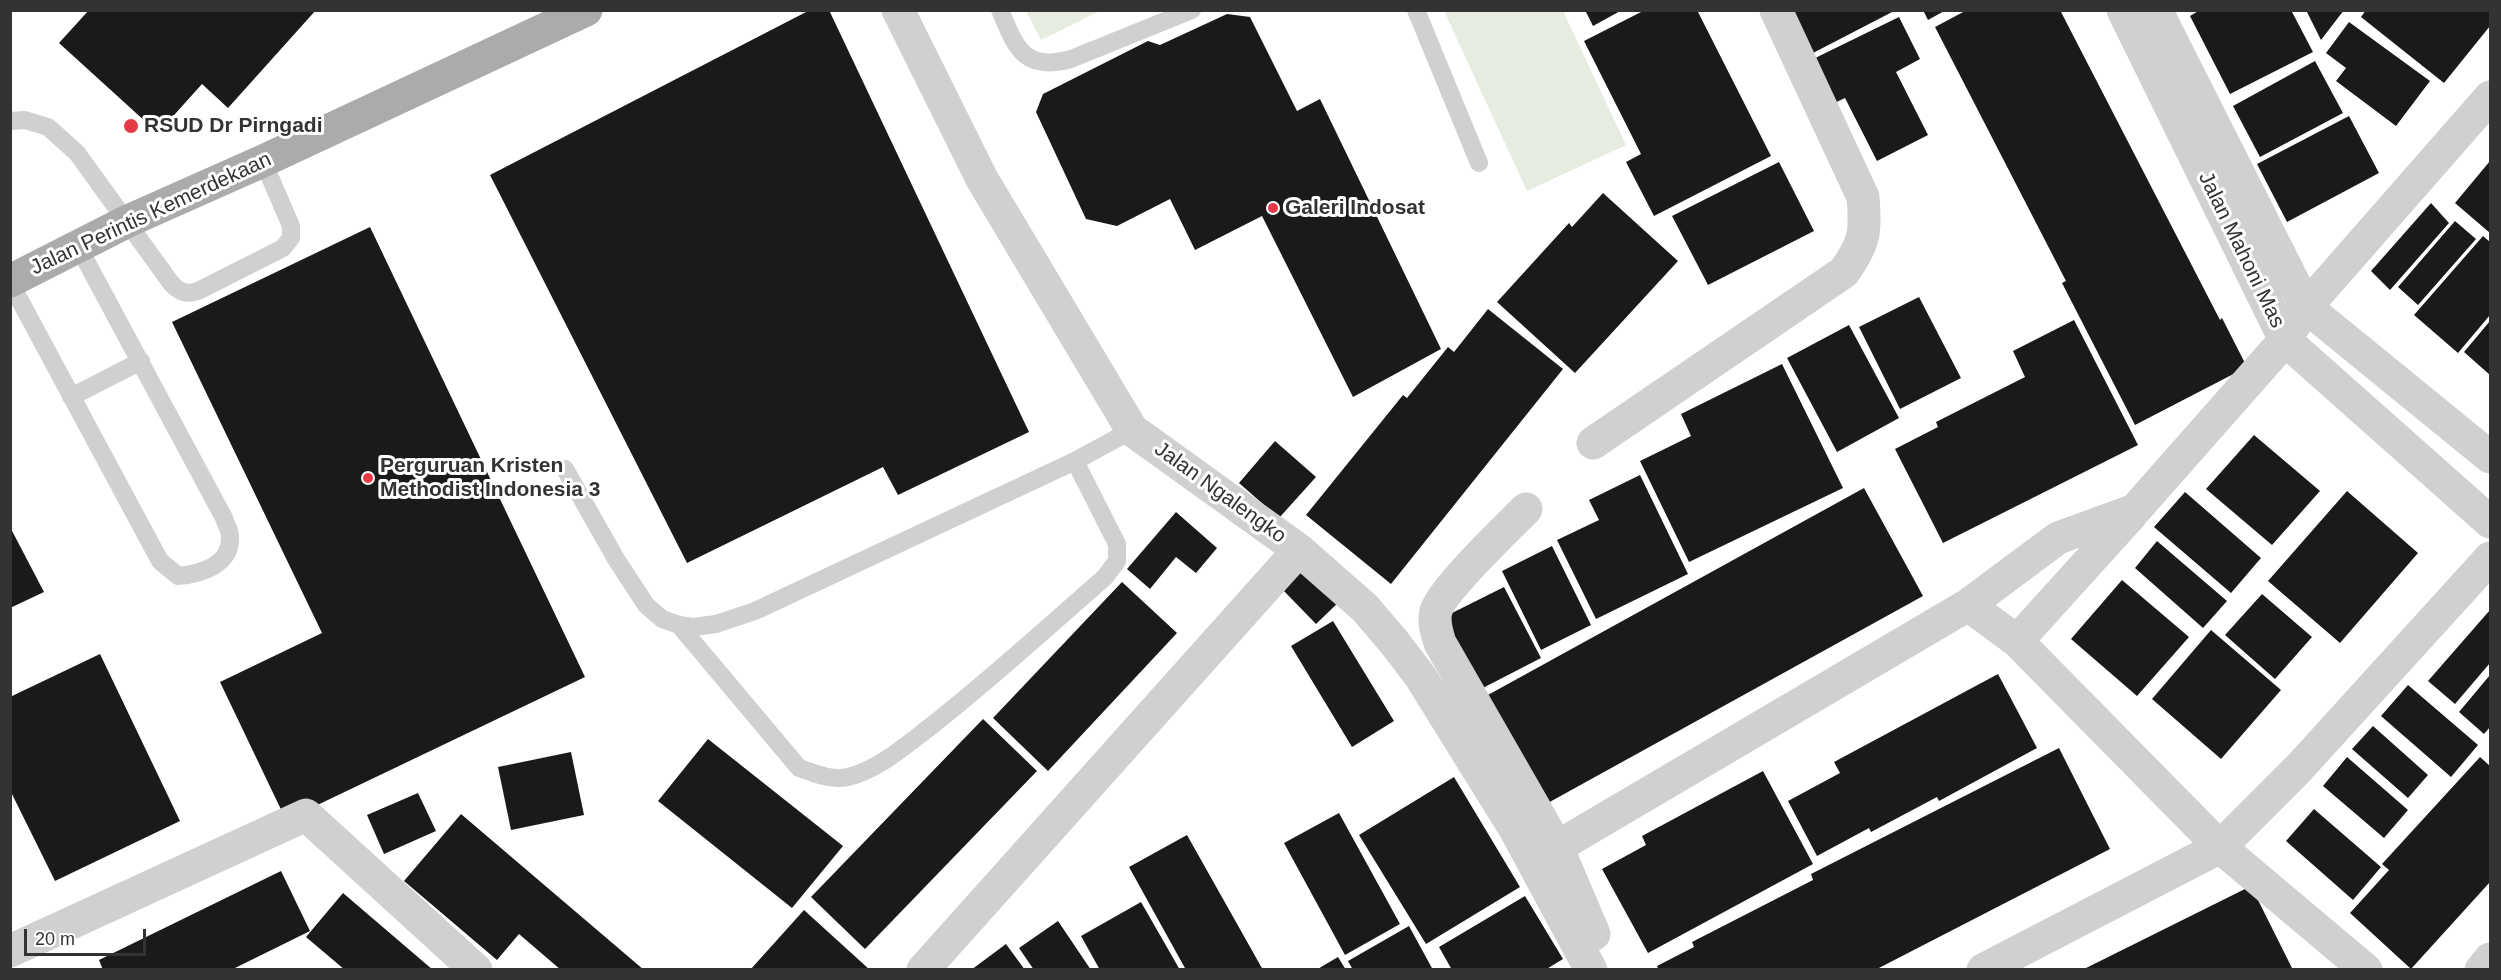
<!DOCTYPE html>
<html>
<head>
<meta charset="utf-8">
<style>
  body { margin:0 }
  #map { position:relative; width:2501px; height:980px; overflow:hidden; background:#fff; font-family:Helvetica,sans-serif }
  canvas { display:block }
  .frame { position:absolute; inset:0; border:12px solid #333; pointer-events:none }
  .scale { position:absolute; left:24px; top:929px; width:122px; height:27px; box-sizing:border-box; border:3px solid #333; border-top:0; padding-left:8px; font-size:18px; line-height:21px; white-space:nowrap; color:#333; -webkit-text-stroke:4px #fff; paint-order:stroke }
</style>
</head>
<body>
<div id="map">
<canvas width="2501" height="980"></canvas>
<div class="frame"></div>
<div class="scale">20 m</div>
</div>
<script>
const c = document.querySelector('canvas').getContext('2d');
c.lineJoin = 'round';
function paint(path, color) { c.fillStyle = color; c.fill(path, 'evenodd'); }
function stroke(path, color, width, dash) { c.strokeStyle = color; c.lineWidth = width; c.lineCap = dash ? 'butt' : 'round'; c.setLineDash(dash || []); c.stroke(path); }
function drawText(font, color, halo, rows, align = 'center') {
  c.font = font + ' Helvetica,sans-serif'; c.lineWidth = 6; c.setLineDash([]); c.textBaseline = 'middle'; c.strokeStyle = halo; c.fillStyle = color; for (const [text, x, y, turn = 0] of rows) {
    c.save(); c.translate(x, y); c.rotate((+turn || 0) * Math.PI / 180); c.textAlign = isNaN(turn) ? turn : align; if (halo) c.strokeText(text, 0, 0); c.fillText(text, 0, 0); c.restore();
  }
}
const green = new Path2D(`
  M1026,11h74l-59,29z
  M1444,11h119l63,134 -99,46z`);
const building = new Path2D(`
  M89,10h227l-88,98 -26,-24 -44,49 -99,-90z
  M810,10h19l200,422 -131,63 -15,-28 -196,96 -197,-388z
  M1585,10h37l-29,16z
  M1645,10h52l74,146 -117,60 -28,-54 15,-8 -57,-113z
  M1791,10h105l-83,43z
  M1923,10h23l-18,10z
  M1967,10h93l160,310 2,-2 25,49 -112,58 -73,-142 4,-2 -131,-254z
  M2200,10h91l22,42 -83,42 -40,-78z
  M2306,10h38l-23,30z
  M2366,10h124v16l-46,57 -83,-66z
  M1227,14l23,3 47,94 23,-12 121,250 -88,48 -91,-181 -67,34 -25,-51 -53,27 -31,-7 -50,-107 7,-18 105,-53 12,4z
  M1899,17l21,42 -24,13 32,63 -51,26 -32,-63 -17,8 -23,-43z
  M2349,22l81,59 -34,45 -60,-45 10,-13 -20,-15z
  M2315,61l28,52 -83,44 -27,-51z
  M2349,116l30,57 -92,49 -30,-58z
  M2490,161v72l-35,-30z
  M1779,162l35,69 -106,54 -36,-69z
  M1603,193l75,68 -103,112 -78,-71 72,-79 3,4z
  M2431,203l18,20 -59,67 -19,-19z
  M2455,221l21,18 -58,66 -20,-18z
  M370,227l215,450 -299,143 -66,-138 102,-49 -150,-311z
  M2483,236l7,6v73l-32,38 -44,-38z
  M1919,297l42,81 -61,31 -41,-82z
  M1488,309l75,60 -172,215 -85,-69 97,-120 4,3 41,-51 6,5z
  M2074,320l64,125 -195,98 -48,-94 43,-22 -2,-5 89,-45 -12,-26z
  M2490,321v54l-26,-23z
  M1849,325l50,93 -62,34 -50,-94z
  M1782,364l61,124 -154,74 -49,-101 51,-25 -10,-22z
  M2254,435l66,56 -48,54 -66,-56z
  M1275,441l41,36 -37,41 -40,-35z
  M1640,475l48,99 -92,45 -39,-79 42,-20 -10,-20z
  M1864,488l59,108 -386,213 -60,-108z
  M2347,491l71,62 -78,90 -72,-62z
  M2185,492l76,66 -30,35 -77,-66z
  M1176,512l41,36 -21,25 -20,-16 -26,32 -23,-20z
  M10,527l34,65 -34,16z
  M2157,541l70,60 -24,27 -68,-60z
  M1552,546l39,79 -50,25 -39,-79z
  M1310,564l33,34 -27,26 -33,-34z
  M2122,580l67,57 -52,59 -66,-57z
  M1122,582l55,51 -129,138 -55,-53z
  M1504,587l37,71 -64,33 -37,-72z
  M2262,594l50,43 -37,42 -50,-44z
  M2490,610v53l-35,41 -27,-23z
  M1333,621l61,100 -42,26 -61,-101z
  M2211,630l70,60 -60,69 -69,-60z
  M100,654l80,167 -125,60 -45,-91v-93z
  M1998,674l39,74 -98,53 -2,-4 -66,35 -2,-4 -52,28 -29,-55 52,-28 -6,-11z
  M2490,675v52l-6,7 -25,-22z
  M2408,685l70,60 -27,32 -70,-61z
  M983,719l54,52 -172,178 -54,-52z
  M2373,726l55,49 -20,23 -56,-49z
  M708,739l135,107 -51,62 -134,-107z
  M2059,748l51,101 -235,121h-216l-2,-4 37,-19 -2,-5 121,-62 -2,-6z
  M571,752l13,63 -73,15 -13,-63z
  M2347,757l61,53 -24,28 -61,-52z
  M2480,757l10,9v116l-79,87 -61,-56 39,-43 -7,-6z
  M1763,771l50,93 -165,89 -46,-84 44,-24 -4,-9z
  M1454,777l66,110 -94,57 -67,-109z
  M418,793l18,38 -52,23 -17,-39z
  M2314,809l67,58 -28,33 -67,-59z
  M1339,813l61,111 -55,31 -61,-112z
  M461,814l183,156h-83l-42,-36 -22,26 -93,-79z
  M1187,835l76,135h-77l-57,-103z
  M281,871l29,60 -79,39h-128l-4,-10z
  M2251,886l42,84h-211z
  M343,893l90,77h-88l-39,-33z
  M1525,896l38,63 -18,11h-93l-13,-23z
  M1141,902l39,68h-80l-19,-34z
  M804,910l66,60h-120z
  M1058,921l33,49h-57l-15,-22z
  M1409,926l24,44h-80l-5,-9z
  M1006,944l19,26h-54z
  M1338,957l8,13h-30z`);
const service = new Path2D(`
  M1000,10c16,38 24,62 71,49l121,-49
  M1416,10l63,153
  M10,121l15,-1 23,7 29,26 94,130c8,9 15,12 27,8l85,-43 8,-10v-12l-28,-65
  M10,282l150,279 18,15c23,-2 54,-11 52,-40 0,-6 -5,-13 -6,-18l-145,-270
  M71,397l70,-36
  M565,469l51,90 30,46 16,14 17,6 14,2 23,-3 39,-13 320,-150 57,-31
  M679,625l120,143c15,5 32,13 49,9 31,-8 57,-31 82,-50 60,-47 117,-99 175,-150l12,-16v-17l-42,-83`);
const minor = new Path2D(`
  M898,10l84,169 150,251 167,120 66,58 29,34 26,34 95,153 76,141
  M2123,10l162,330 205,182
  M2156,10l150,297 184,150
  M1593,443l251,-171c21,-29 22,-41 19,-75l-87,-187
  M1526,509c-19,19 -84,81 -90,102 -3,11 1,22 4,32l117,204 37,87
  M1968,605l49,36 203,206 146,123
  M2017,641l115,-127
  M1557,847l411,-242 90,-67 77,-28 150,-170 21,-33 184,-210
  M10,951l296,-136 170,155
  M923,970l376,-420
  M1983,970l237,-123 79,-79 191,-210
  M2481,970l9,-11`);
const primary = new Path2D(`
  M10,281l118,-60 135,-60 323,-151`);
const markers = [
  [131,126,8,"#e63946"],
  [1273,208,6,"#e63946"],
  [368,478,6,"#e63946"]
];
const poiNames = [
  ["RSUD Dr Pirngadi",144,126],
  ["Galeri Indosat",1285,208],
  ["Perguruan Kristen",380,466],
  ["Methodist Indonesia 3",380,490]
];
const streetNames = [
  ["Jalan Perintis Kemerdekaan",151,214,-25],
  ["Jalan Mahoni Mas",2241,250,64],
  ["Jalan Ngalengko",1220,493,36]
];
paint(green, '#e6ecdf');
paint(building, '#1a1a1a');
stroke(service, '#d0d0d0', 18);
stroke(minor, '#d0d0d0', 33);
stroke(primary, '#ababab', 33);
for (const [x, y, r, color] of markers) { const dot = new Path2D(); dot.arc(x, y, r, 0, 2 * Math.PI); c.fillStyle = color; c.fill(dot); stroke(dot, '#fff', 2); }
drawText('bold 21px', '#333', '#fff', poiNames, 'left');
drawText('21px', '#333', '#fff', streetNames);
</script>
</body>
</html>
